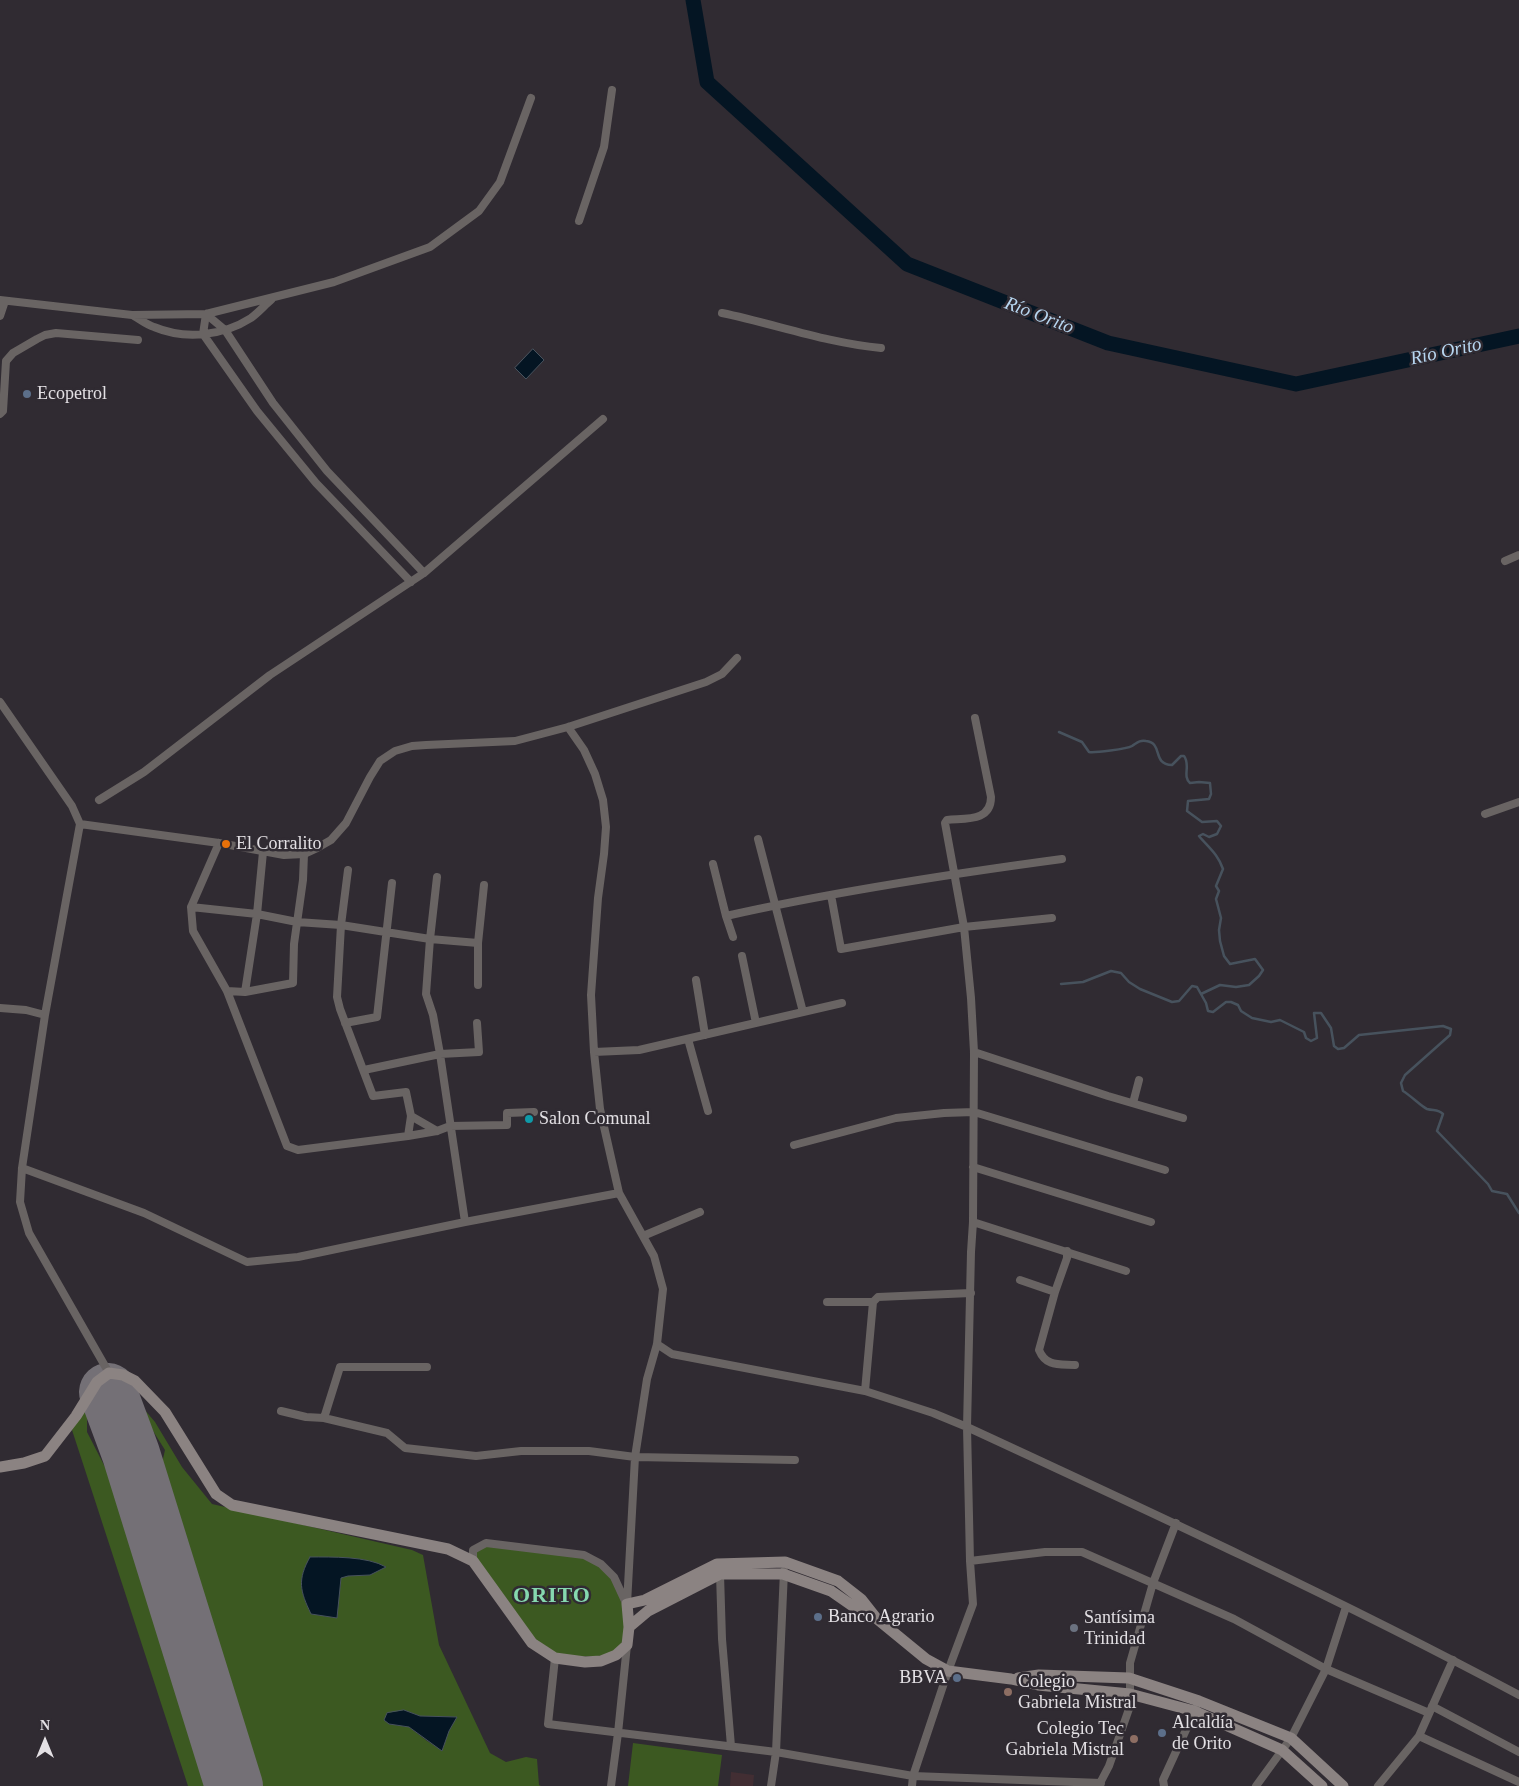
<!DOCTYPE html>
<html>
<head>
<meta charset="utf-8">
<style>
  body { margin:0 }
  #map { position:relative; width:1519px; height:1786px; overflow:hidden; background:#302b32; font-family:"Times New Roman",serif }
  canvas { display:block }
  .north { position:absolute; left:20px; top:1716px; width:50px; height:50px; -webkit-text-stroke:4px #302b32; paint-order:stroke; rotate:0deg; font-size:14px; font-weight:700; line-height:20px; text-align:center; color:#e3e0e4 }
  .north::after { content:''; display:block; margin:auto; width:18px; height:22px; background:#e3e0e4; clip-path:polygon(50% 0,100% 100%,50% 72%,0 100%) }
</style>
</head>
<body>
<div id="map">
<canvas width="1519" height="1786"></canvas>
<div class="north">N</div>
</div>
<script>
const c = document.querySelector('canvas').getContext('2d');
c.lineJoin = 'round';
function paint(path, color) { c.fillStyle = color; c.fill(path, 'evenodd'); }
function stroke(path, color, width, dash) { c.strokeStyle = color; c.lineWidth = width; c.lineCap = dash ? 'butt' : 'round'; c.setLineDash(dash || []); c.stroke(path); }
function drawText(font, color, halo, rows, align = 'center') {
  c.font = font + ' "Times New Roman",serif'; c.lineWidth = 5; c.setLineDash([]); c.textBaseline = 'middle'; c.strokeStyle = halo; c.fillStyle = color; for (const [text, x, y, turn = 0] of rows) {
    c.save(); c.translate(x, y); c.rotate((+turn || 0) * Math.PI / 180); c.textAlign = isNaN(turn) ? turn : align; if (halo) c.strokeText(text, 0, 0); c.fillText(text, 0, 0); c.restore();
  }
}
const commercial = new Path2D(`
  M731,1772l23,3 -1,11h-23z`);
const green = new Path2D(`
  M109,1386l16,5 13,11 17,20 27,45 30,37 200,46 11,5 16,90 51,108 16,9 20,-5 11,2 2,26 2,1h-289l-96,-296 9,-40 -27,-43 -21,-17h-16l-7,10 -7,16v16l35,68 4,5 92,281h-30l-116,-356 24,-41zM332,1557l53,10 -15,8 -22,1 -7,2 -4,40 -26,-4zM404,1710l16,6 36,1 -7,14 -7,19 -15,-9 -18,-14 -20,-3z
  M486,1543l98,12 30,22 13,27 2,23 -13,28 -61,3 -23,-15 -59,-82v-11z
  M633,1743l89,12 -4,31h-90z`);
const water = new Path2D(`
  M533,349l11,11 -18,19 -11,-11z
  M310,1557c22,0 57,-1 76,10l-16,8 -22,1 -7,2 -4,40 -26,-4c-11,-23 -14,-34 -1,-57z
  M404,1710l16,6 37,1 -8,14 -7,20 -33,-24 -20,-3 -5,-4 3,-7z`);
const stream = new Path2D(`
  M1059,732l23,10 7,10c5,1 38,-3 43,-6 5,-3 7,-6 14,-5 18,2 5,23 26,24l9,-9h3c7,9 -2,20 6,27l9,-1 11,1 1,11 -2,5 -21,2 -1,10 15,11 15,-1 4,5 -4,8 -8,3 -6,-3 -4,2c9,11 19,18 24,33l-7,17 3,5 -3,8 5,19 -2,12 1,11 4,15 6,8 25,-5 8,11 -4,6 -10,9 -13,2 -16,-2 -19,9
  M1061,984l22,-2 28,-11 10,2 8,9 11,7 32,13 7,-1 13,-15 5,1 9,16 2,8 5,1 13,-10h5l7,3 3,6 11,7 19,4 9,-2 24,12 2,6 5,3 6,-3 -3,-25h7l10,15 3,18 4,3 6,-1 15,-13 84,-9 8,3 -1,6 -45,40 -4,8 2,8c7,4 19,16 24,18 7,2 11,0 16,5l-6,17 51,53 4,7 15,3 12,19`);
const river = new Path2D(`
  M693,0l14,82 200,182 201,79 188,41 223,-48`);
const runway = new Path2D(`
  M108,1392l23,62 103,332`);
const minor = new Path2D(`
  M579,221l25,-74 8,-57
  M0,300l132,15 74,-1 128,-32 96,-35 49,-36 21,-29 31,-84
  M722,313c53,11 105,30 159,35
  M206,314l-3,20 54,77 59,72 95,99
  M206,314l19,16 48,73 54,68 97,102
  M0,316l5,-15
  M134,316c7,4 13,9 20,11 31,13 69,9 97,-9 7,-5 14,-13 20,-18
  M0,414l3,-3 3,-50 7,-8 24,-14 8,-4 11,-2 82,7
  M1505,561l14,-6
  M0,702l72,104 8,18 -35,191 -23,153 -2,34 9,31 80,140
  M568,727l16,23 11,24 8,26 3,27 -2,27 -6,44 -7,97 3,57 6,57 19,84 35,63 9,33 -6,55 -10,35 -12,78 -8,147
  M99,800l45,-28 126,-97 154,-102 179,-154
  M1485,814l34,-12
  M80,824l139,19 65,12 20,-1 13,-6 14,-8 15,-17 24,-46 10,-16 15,-10 17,-5 14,-1 89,-4 53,-14 138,-45 16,-8 15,-16
  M758,839l45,173
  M219,843l-28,64 2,24 34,60 60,155 11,4 110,-14 29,-5 13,-5 57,-1v-12l27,-1
  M713,864l13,52 7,21
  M348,870l-7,55 -4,72 3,12 33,87 33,-4 5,24 -3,20
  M437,877l-7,62 -4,55 7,21 7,39 25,168
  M831,895l10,54 123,-22 88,-9
  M191,907l66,7 40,8 44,3 89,14 48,4
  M726,916c111,-25 224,-42 336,-57
  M742,956l14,67
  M696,980l9,55
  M478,985v-42l6,-58
  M227,991l18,1 48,-9 1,-39 9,-64 1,-26
  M245,992l12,-78 6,-62
  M0,1008l26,2 19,5
  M345,1023l32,-6 15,-134
  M688,1039l20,72
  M594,1052l45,-2 203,-47
  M974,1052l134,44 75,22
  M364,1070l76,-16 39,-2 -2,-29
  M1133,1103l6,-23
  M411,1116l26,15
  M794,1145l102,-27 48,-5 30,-1 191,58
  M973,1167l178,55
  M22,1168l122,45 103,49 51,-5 167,-35 154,-29
  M973,1222l153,49
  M643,1236l57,-24
  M1067,1251v7l-12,34 -16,58c7,17 20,14 36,15
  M1020,1280l35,12
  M827,1302h46
  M657,1344l15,10 193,37 68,22 34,14c186,86 372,172 552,268
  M865,1391l8,-89 5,-5 93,-4
  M281,1411l25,6 18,1 63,15 18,15 71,8 45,-5h68l46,6 160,3
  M324,1418l16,-51h87
  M473,1561v-11l13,-7 98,12 17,9 13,13 12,26
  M970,1561l75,-9h37l152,67 92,50 103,44
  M720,1574l2,65 9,107
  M555,1658l-7,66 228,28 137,24 188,7
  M1432,1706l87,46
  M1419,1736l100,46
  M1099,1785l10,-19 21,-60v-43l23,-80 23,-60
  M611,1786l7,-53 9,-88
  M771,1786l5,-34 8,-181
  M912,1786l1,-10 35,-105 25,-67 -3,-43 -3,-134 4,-175 2,-30 1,-170 -3,-54 -7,-71 -19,-104 2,-3c18,-2 44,2 44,-23l-16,-79
  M1164,1786l-1,-6 33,-72
  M1256,1786l35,-48 35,-69 20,-62
  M1378,1786l41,-50 34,-76`);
const secondary = new Path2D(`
  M0,1467l24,-4 21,-7 31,-40 21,-34 12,-9 14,2 12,6 30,31 51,82 16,11 216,44 25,12 59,82 23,15 30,4 16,-1 15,-6 11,-10 2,-18 -2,-23 18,-4 72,-36 68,-2 53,19 23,18 15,19
  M629,1627l19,-16 72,-37h63l48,17 23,16 22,11 50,41 22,12 63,8 27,6 92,9 64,17 88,39 40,36
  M1018,1678l21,-3 90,3 70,23 92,37 52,48`);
const markers = [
  [27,394,5,"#5c6f8a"],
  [226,844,5,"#e8710a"],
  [529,1119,5,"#0f9aa8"],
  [818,1617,5,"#5c6f8a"],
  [1074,1628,5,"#6b7280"],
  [957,1678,5,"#5c6f8a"],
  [1008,1692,5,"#8d6e63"],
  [1162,1733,5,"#5c6f8a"],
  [1134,1739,5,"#8d6e63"]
];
const poiNames = [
  ["Ecopetrol",37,394],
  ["El Corralito",236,844],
  ["Salon Comunal",539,1119],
  ["Banco Agrario",828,1617],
  ["Santísima",1084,1618],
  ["Trinidad",1084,1639],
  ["BBVA",947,1678,"right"],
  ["Colegio",1018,1682],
  ["Gabriela Mistral",1018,1703],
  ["Alcaldía",1172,1723],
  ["de Orito",1172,1744],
  ["Colegio Tec",1124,1729,"right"],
  ["Gabriela Mistral",1124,1750,"right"]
];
const waterNames = [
  ["Río Orito",1039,316,21],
  ["Río Orito",1446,352,-12]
];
const districtNames = [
  ["ORITO",552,1596]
];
paint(commercial, '#422e33');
paint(green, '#3c5921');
paint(water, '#041523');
stroke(water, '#47525d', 1);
stroke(stream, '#47525d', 2.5);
stroke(river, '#041523', 15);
stroke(runway, '#747076', 58);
stroke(minor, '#696463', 8);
stroke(secondary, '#8b8382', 11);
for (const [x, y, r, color] of markers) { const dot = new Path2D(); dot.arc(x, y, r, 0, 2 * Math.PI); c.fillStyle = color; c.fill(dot); stroke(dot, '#302b32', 2); }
drawText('18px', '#e3e0e4', '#302b32', poiNames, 'left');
drawText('italic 19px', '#b7d6f0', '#302b32', waterNames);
c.letterSpacing = '1px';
drawText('bold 22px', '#86d8af', '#302b32', districtNames);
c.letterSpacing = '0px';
</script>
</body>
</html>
